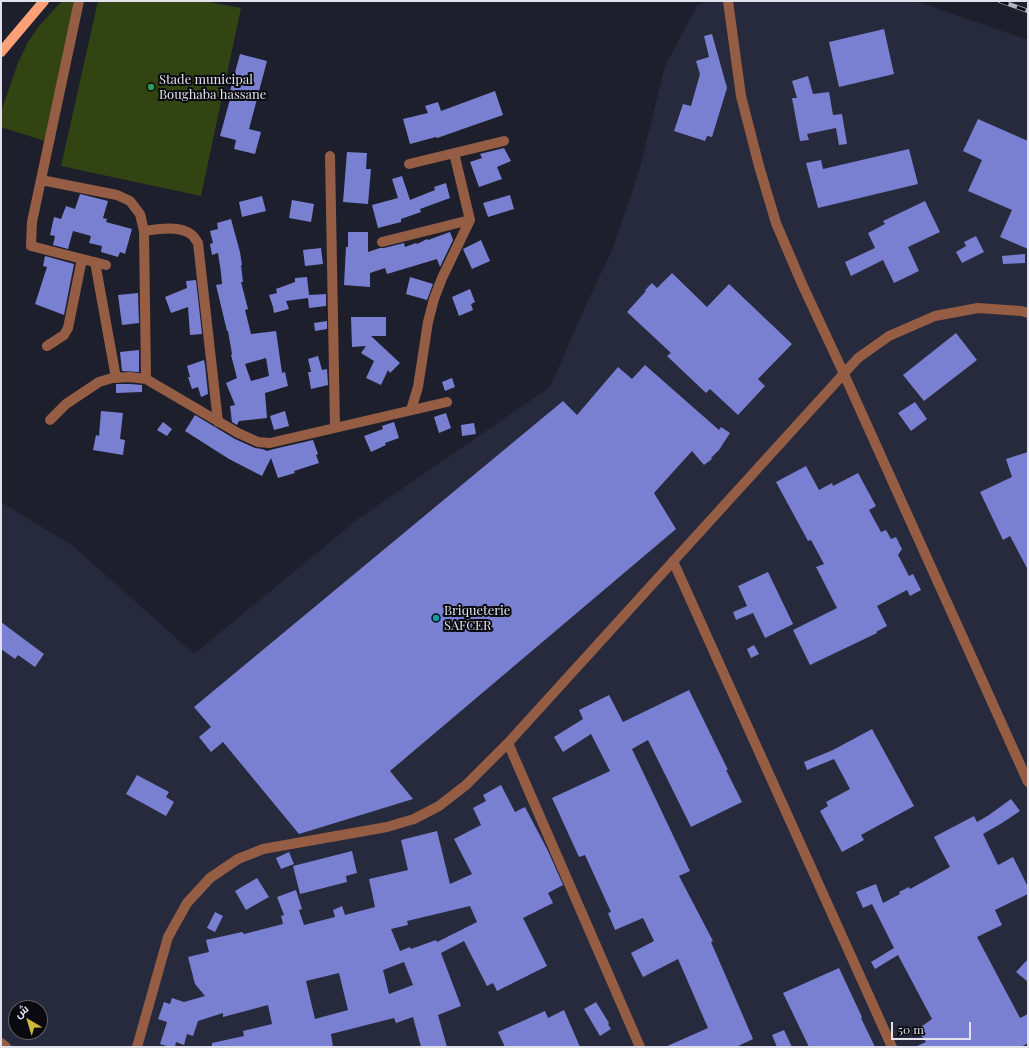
<!DOCTYPE html>
<html>
<head>
<meta charset="utf-8">
<style>
  body { margin:0 }
  #map { position:relative; width:1029px; height:1048px; overflow:hidden; background:#1d1f2d; font-family:"Playfair Display",Cairo,serif }
  canvas { display:block }
  .frame { position:absolute; inset:0; border:2px solid #e1e2ec; pointer-events:none }
  .north { position:absolute; left:8px; top:1000px; width:40px; height:40px; box-sizing:border-box; background:#09090f; border:1px solid #5f6067; border-radius:50%; rotate:322deg; font-size:11px; font-weight:700; line-height:16px; text-align:center; color:#e1e2ec }
  .north::after { content:''; display:block; margin:auto; width:14px; height:18px; background:#ccb939; clip-path:polygon(50% 0,100% 100%,50% 72%,0 100%) }
  .scale { position:absolute; left:891px; top:1022px; width:80px; height:18px; box-sizing:border-box; border:2px solid #e1e2ec; border-top:0; padding-left:5px; font-size:12px; line-height:14px; white-space:nowrap; color:#e1e2ec; -webkit-text-stroke:3px #09090f; paint-order:stroke }
</style>
</head>
<body>
<div id="map">
<canvas width="1029" height="1048"></canvas>
<div class="frame"></div>
<div class="north">ش</div>
<div class="scale">50 m</div>
</div>
<script>
const c = document.querySelector('canvas').getContext('2d');
c.lineJoin = 'round';
function paint(path, color) { c.fillStyle = color; c.fill(path, 'evenodd'); }
function stroke(path, color, width, dash) { c.strokeStyle = color; c.lineWidth = width; c.lineCap = dash ? 'butt' : 'round'; c.setLineDash(dash || []); c.stroke(path); }
function drawText(font, color, halo, rows, align = 'center') {
  c.font = font + ' "Playfair Display",serif'; c.lineWidth = 4; c.setLineDash([]); c.textBaseline = 'middle'; c.strokeStyle = halo; c.fillStyle = color; for (const [text, x, y, turn = 0] of rows) {
    c.save(); c.translate(x, y); c.rotate((+turn || 0) * Math.PI / 180); c.textAlign = isNaN(turn) ? turn : align; if (halo) c.strokeText(text, 0, 0); c.fillText(text, 0, 0); c.restore();
  }
}
const built = new Path2D(`
  M707,1h208l113,39v1007h-1027v-545l72,44 121,108 164,-135 192,-132 35,-80 27,-57 27,-78 26,-106 32,-60zM16,1008h24v24h-24z`);
const green = new Path2D(`
  M62,1h12l-29,140 -44,-14v-15l17,-49 10,-21 11,-16z
  M98,1h106l37,7 -40,188 -140,-30z`);
const building = new Path2D(`
  M884,29l10,45 -55,13 -10,-45z
  M712,34l15,54 -15,49 -5,-1 -2,5 -31,-10 9,-27 8,2 9,-32 -4,-13 13,-4 -5,-21z
  M240,54l27,7 -18,68 12,3 -6,22 -21,-5 2,-9 -16,-4 12,-44 -2,-1z
  M808,76l5,18 16,-2 4,23 9,-1 5,30 -8,1 -3,-17 -29,6 2,6 -9,1 -8,-43h5l-5,-17z
  M495,91l8,24 -66,23 -1,-1 -26,7 -7,-25 25,-6 -3,-7 13,-4 3,9z
  M978,119l50,22v108l-28,-12 12,-27 -44,-19 14,-31 -19,-9z
  M504,148l7,13 -14,6 5,12 -23,8 -9,-25 12,-4 -2,-4z
  M909,149l9,35 -100,24 -12,-45 15,-3 2,9z
  M347,152l20,1 -1,16h5l-3,35 -25,-2z
  M402,176l8,24 25,-10 -1,-3 12,-4 4,15 -30,11 1,3 -20,7v3l-23,6 -6,-23 26,-7 -6,-19z
  M80,194l28,7 -5,17 4,1 -1,3 26,7 -7,25 -5,-2 -2,5 -17,-5 1,-6 -13,-3 2,-7 -18,-5 -5,18 -15,-4 2,-9 -5,-1 4,-18 7,2 5,-13 9,3z
  M510,195l4,14 -26,8 -5,-14z
  M262,196l4,15 -24,6 -3,-15z
  M292,200l22,4 -3,18 -22,-4z
  M925,201l15,31 -32,15 11,24 -25,12 -11,-23 -32,16 -6,-14 30,-14 -7,-15 17,-9 -2,-3z
  M231,219l9,33 2,13h-1l2,17h-2l7,27 -3,1 6,24 25,-3 6,42 3,-1 3,14 -23,7 2,25 -28,3 -2,4 -5,-3 -2,-16 5,-1 -9,-22 11,-5 -6,-23 1,-1 -4,-23h-1l-11,-46 6,-1 -1,-11 -3,-20 -6,2 -2,-11 3,-1 -3,-12 8,-2 -1,-6zM266,358l3,18 -18,5 -6,-17z
  M348,232h20v20l12,-4h4l20,-5 1,4 11,-4 1,1 10,-5 1,1 22,-8 3,8 -13,27 -3,-8 -50,15 -2,-6 -15,5v14l-26,-2 2,-38h2z
  M976,236l8,16 -22,11 -6,-11 10,-6 -2,-4z
  M481,240l9,21 -18,8 -9,-20z
  M321,248l2,16 -18,2 -2,-16z
  M1025,254v9l-22,1 -1,-8z
  M45,256l29,8 -10,51 -29,-11 12,-37 -4,-1z
  M672,273l35,34 22,-23 63,60 -34,35 7,7 -27,29 -28,-26 -4,4 -39,-37 4,-3 -44,-41 19,-21 -1,-1 7,-7 5,5z
  M307,277l2,18 17,-1v12l-17,2 -1,-10 -22,3 3,8 -15,4 -1,-6 -4,-12 8,-2 -1,-4 19,-7v-4z
  M410,277l23,7 -6,16 -21,-6z
  M196,280l6,54 -12,1 -2,-28 -17,6 -6,-16 22,-9 -1,-7z
  M470,289l5,13 -4,2 2,6 -14,6 -7,-19z
  M138,293l1,30 -17,2 -4,-30z
  M351,317h35v19h-15l29,27 -10,10 -2,-3 -7,15 -15,-7 8,-17 -13,-8 5,-7 -14,1z
  M327,321v8l-12,2 -1,-8z
  M956,333l21,27 -53,41 -21,-26z
  M139,350v22l-17,-1 -2,-19z
  M318,356l4,14 5,-1 1,16 -17,4 -3,-17h3l-3,-13z
  M204,360l1,5 3,29 -7,3 -3,-10 -6,2 -4,-12h2l-3,-11z
  M645,365l74,65 2,-3 9,6 -11,17 -8,8 1,1 -8,6 -12,-14 -38,42 22,36 -286,242 23,28 -114,35 -76,-92 -12,10 -12,-15 12,-10 -17,-20 369,-306 14,14 41,-48 14,12z
  M452,378l3,9 -10,4 -3,-9z
  M116,384h14l12,1v7l-26,1z
  M915,402l12,17 -16,12 -13,-18z
  M101,411l22,2 -3,26 5,1 -2,15 -30,-5 3,-15 3,1z
  M285,411l4,15 -15,4 -4,-14z
  M446,413l5,15 -12,5 -5,-16z
  M195,415l40,24 20,9 7,1 5,2 7,-2 39,-9 5,14 -2,1 3,8 -25,8 1,2 -17,5 -7,-20 -9,18 -33,-17 -44,-28z
  M163,422l9,7 -5,7 -10,-6z
  M394,422l5,16 -14,5 1,2 -15,7 -7,-16 19,-7 -1,-3z
  M474,423l2,11 -14,2 -1,-11z
  M1028,452v118l-18,-34 -7,4 -23,-48 32,-15 -6,-18z
  M806,466l13,24 13,-7 1,3 25,-13 18,33 -7,4 12,22 5,-2 5,9 5,-2 6,12 -4,6 11,21 4,-2 8,16 -11,6 -3,-6 -30,16 10,20 -11,6 1,1 -67,32 -17,-35 44,-22 -21,-41 8,-3 -13,-24 -3,1 -32,-59z
  M768,572l25,52 -28,14 -12,-25 -17,7 -3,-8 14,-6 -9,-20z
  M1,622l43,32 -9,13 -17,-12 -3,4 -14,-10z
  M754,645l5,9 -8,4 -4,-9z
  M689,690l39,80h-2l16,32 -51,25 -43,-87 -16,9 58,122 -11,5 34,65 -2,1 42,97 -17,8h-71l43,-19 -30,-69 -35,18 -12,-24 23,-12 -11,-23 -28,12 -7,-17 3,-1 -26,-57 -6,2 -27,-59 58,-27 -19,-37 -28,18 -9,-15 29,-18 -4,-9 30,-15 14,27z
  M872,729l42,77 -53,29 3,5 -22,12 -22,-41 8,-5 -2,-4 24,-13 -16,-30 -27,11 -3,-8 29,-12z
  M137,775l32,17 -3,5 8,5 -8,14 -40,-22z
  M501,785l14,27 10,-5 23,44 15,34 -15,8 5,10 -30,15 24,48 -50,25 -4,-8 -6,3 -23,-45 -23,12 20,53 -23,9 9,32h-26l-8,-30 -17,6 -2,-5 -63,16 2,13h-121v-4l32,-7 -1,-5 29,-7 -4,-19 -45,12v-4l-25,8 -5,15 -6,-2 -3,11 -8,-3 -1,5h-5l-10,-3 7,-22 -9,-3 6,-17 6,2 2,-6 12,4 21,-6 -10,-12 -7,-27 21,-5 -3,-12 36,-8 2,2 39,-10 -2,-8 3,-1 -7,-18 19,-7 6,19 -3,1 5,15 31,-8 -2,-7 9,-4 3,9 30,-8 -6,-28 39,-9 -7,-30 36,-9 13,53 22,-10 -18,-35 27,-14 -8,-17 13,-7 -3,-6zM470,906l7,16 -40,20 -1,-2 -25,9 -1,-2 -10,4 -9,-22 17,-4 -1,-4zM404,962l9,23 -24,9 -6,-24zM339,973l9,37 -33,9 -9,-38z
  M1011,799l9,12 -18,12 -19,11 15,31 15,-8 15,30v7l-33,16 7,15 -25,12 43,81 8,-4v29l-7,4h-106l11,-5 -9,-12 15,-11 -34,-64 -23,14 -4,-7 23,-14 -22,-44 -9,4 -7,-16 20,-8 7,19 17,-9 -1,-2 10,-5 1,2 40,-22 -16,-30 40,-21 3,6 12,-7z
  M352,851l5,22 -11,3 1,6 -47,12 -7,-28z
  M289,852l5,12 -13,5 -5,-11z
  M257,878l12,19 -23,13 -11,-19z
  M215,912l8,4 -8,16 -8,-4z
  M1028,959v23l-12,-10z
  M839,968l23,49 -1,1 14,29h-66l-26,-54z
  M596,1002l13,21 -1,1 3,5 -11,7 -16,-27z
  M564,1010l16,37h-75l-7,-15 47,-21 3,7z
  M784,1030l8,17h-15l-5,-12z`);
const minor = new Path2D(`
  M79,1l-47,221 -1,24 75,19
  M728,1l13,95 18,70 17,57 26,61 42,90 184,408
  M330,156l5,271
  M409,164l95,-23
  M41,180l76,15 13,6 10,13 4,17 2,148
  M144,231c14,-2 36,-6 48,4 2,2 4,5 6,8l20,179
  M382,242l88,-22
  M95,262l21,116
  M47,346l17,-11 4,-7 14,-69
  M411,410l7,-23 10,-65 6,-23 8,-21 28,-58 -16,-67
  M50,420l16,-16 33,-22 13,-4 18,-1 16,2 92,54 20,9 12,1 177,-41
  M673,561l219,486
  M508,743l132,304
  M1,1043l5,4
  M137,1047l31,-110 19,-34 23,-25 28,-19 25,-10 124,-22 27,-8 25,-13 27,-21 42,-42 350,-385 31,-22 46,-20 43,-8 43,3 7,2`);
const major = new Path2D(`
  M1,52l43,-51`);
const rail = new Path2D(`
  M1000,1l28,10`);
const markers = [
  [151,87,4,"#2e9e5b"],
  [436,618,4,"#0f9aa8"]
];
const poiNames = [
  ["Stade municipal",159,80],
  ["Boughaba hassane",159,95],
  ["Briqueterie",444,611],
  ["SAFCER",444,626]
];
paint(built, '#27293c');
paint(green, '#324412');
paint(building, '#7980d2');
stroke(minor, '#955d43', 10);
stroke(major, '#fda076', 10);
stroke(rail, '#b0b2bd', 4.5);
stroke(rail, '#09090f', 3, [9]);
for (const [x, y, r, color] of markers) { const dot = new Path2D(); dot.arc(x, y, r, 0, 2 * Math.PI); c.fillStyle = color; c.fill(dot); stroke(dot, '#09090f', 1.5); }
drawText('13px', '#e1e2ec', '#09090f', poiNames, 'left');
</script>
</body>
</html>
